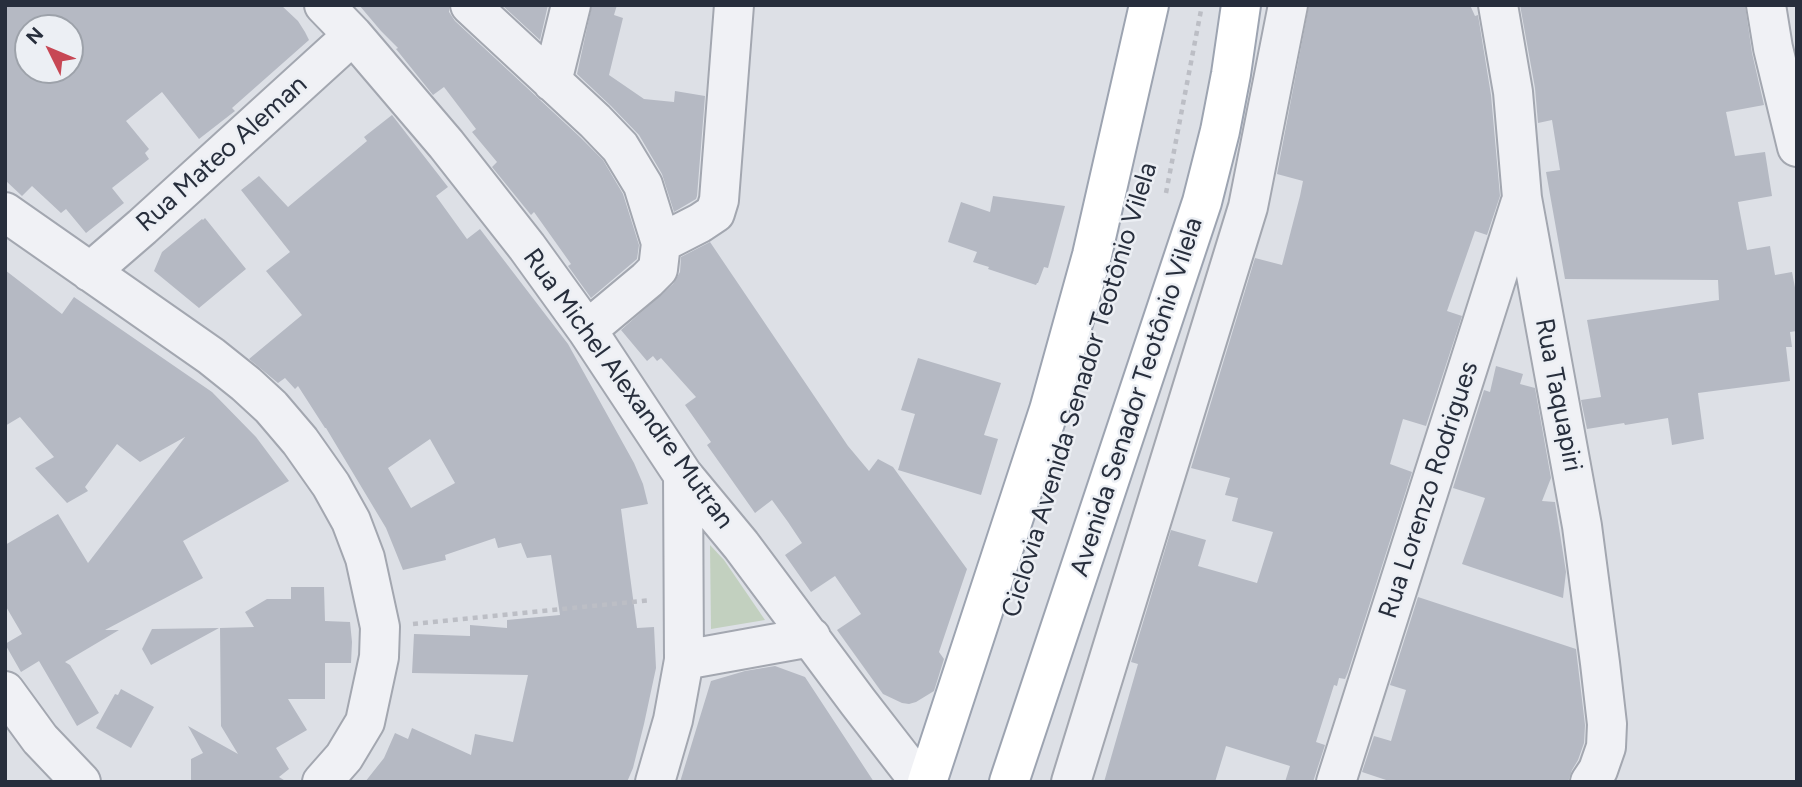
<!DOCTYPE html>
<html>
<head>
<meta charset="utf-8">
<style>
  body { margin:0 }
  #map { position:relative; width:1802px; height:787px; overflow:hidden; background:#dde0e6; font-family:Figtree,sans-serif }
  canvas { display:block }
  .frame { position:absolute; inset:0; border:7px solid #272e3c; pointer-events:none }
  .north { position:absolute; left:14px; top:14px; width:70px; height:70px; box-sizing:border-box; background:#eceff4; border:2px solid #9da2aa; border-radius:50%; rotate:313deg; font-size:19px; font-weight:700; line-height:28px; text-align:center; color:#272e3c }
  .north::after { content:''; display:block; margin:auto; width:24px; height:32px; background:#c74754; clip-path:polygon(50% 0,100% 100%,50% 72%,0 100%) }
</style>
</head>
<body>
<div id="map">
<canvas width="1802" height="787"></canvas>
<div class="frame"></div>
<div class="north">N</div>
</div>
<script>
const c = document.querySelector('canvas').getContext('2d');
c.lineJoin = 'round';
function paint(path, color) { c.fillStyle = color; c.fill(path, 'evenodd'); }
function stroke(path, color, width, dash) { c.strokeStyle = color; c.lineWidth = width; c.lineCap = dash ? 'butt' : 'round'; c.setLineDash(dash || []); c.stroke(path); }
function drawText(font, color, halo, rows, align = 'center') {
  c.font = font + ' Figtree,sans-serif'; c.lineWidth = 5; c.setLineDash([]); c.textBaseline = 'middle'; c.strokeStyle = halo; c.fillStyle = color; for (const [text, x, y, turn = 0] of rows) {
    c.save(); c.translate(x, y); c.rotate((+turn || 0) * Math.PI / 180); c.textAlign = isNaN(turn) ? turn : align; if (halo) c.strokeText(text, 0, 0); c.fillText(text, 0, 0); c.restore();
  }
}
const green = new Path2D(`
  M710,545l14,15 41,60 -54,9z`);
const building = new Path2D(`
  M5,5h276l17,16 7,11 4,8 -77,68 3,3 -36,28 -37,-47 -36,29 23,28 -4,4 4,6 -37,29 12,15 -38,30 -20,-24 -5,4 -29,-27 -10,10 -17,-16zM28,28h42v42h-42z
  M359,5h90v7l6,9 125,116 23,23 20,34 16,51 -2,14 -46,39 -23,-32 3,-2 -37,-52 -3,3 -39,-48 5,-5 -25,-30 4,-3 -32,-42 -11,8 -37,-46 2,-1 -17,-17z
  M502,5h46l-8,35z
  M592,5h25l-3,10 9,3 -14,57 35,24 30,3 1,-11 30,5 -8,100 -1,3 -22,13 -12,-38 -23,-39 -28,-29 -34,-32z
  M1309,5h161l5,11 3,-1 13,80 9,101 -13,39 -12,-4 -28,80 15,5 -36,110 -23,-7 -13,45 22,8 -64,200 -3,7 -6,-1 -2,8 -3,-1 -18,57 9,3 -12,37h-28l5,-16 -64,-20 -11,36h-111l34,-118 -7,-2 40,-132 35,10 -8,26 59,17 16,-51 -41,-11 6,-23 -13,-3 5,-17 -39,-10 64,-210 27,7 18,-69 3,-15 -26,-7z
  M1520,5h225l7,48 12,52 -38,7 9,44 30,-4 7,44 -34,6 9,48 23,-4 5,29 17,-3 5,26v33l-7,1 2,15h-6l4,34 -92,12 6,46 -32,6 -4,-27 -43,7 -1,-2 -37,6 -6,-29 20,-3 -14,-77 132,-20 -1,-20 -153,-1 -19,-107 14,-2 -8,-50 -14,3 -3,-35z
  M392,115l56,72 -12,9 31,43 13,-10 88,115 66,119 9,21 5,20 -27,5 16,119 17,-1 2,41 -12,56 -11,44 -6,14h-262l19,-24 11,-25 13,6 4,-11 59,27 4,-21 38,8 15,-67 -116,-2 2,-39 56,2v-11l37,3v-8l53,-5 -9,-60 -24,3 -6,-15 -23,5 -3,-10 -50,17 1,5 -43,10 -17,-42 -60,-100h-1l-27,-42 -3,3 -10,-11 -7,5 -29,-24 53,-44 -36,-44 24,-19 -49,-62 18,-14 29,31 79,-66 -3,-4zM430,439l25,44 -44,25 -23,-40z
  M993,196l72,10 -17,62 -4,-1 -6,16h-1l-1,2 -48,-16 1,-2 -16,-5 4,-10 -29,-10 13,-40 29,10z
  M205,218l41,51 -47,39 -45,-37 8,-19 40,-33 1,1z
  M710,242l138,204 21,25 9,-12 15,8 74,102 -28,83 5,7 -10,32 -18,11 -7,2 -7,-1 -19,-9 -46,-64 24,-16 -26,-38 -24,16 -26,-37 17,-12 -14,-21 -16,-22 -17,13 -48,-68 4,-3 -26,-37 11,-8 -35,-39 -4,3 -4,-5 -6,5 -26,-31 52,-46 7,-12 1,-15z
  M5,270l57,44 12,-17 138,95 44,45 33,44 -106,60 20,37 -98,52h14l-54,32 5,3 29,48 -22,13 -38,-65 -18,11 -16,-28 17,-10 -17,-29v-60l53,-31 30,49 97,-126 -45,25 -23,-18 -32,43 3,4 -21,12 -32,-35 19,-11 -34,-40 -15,9z
  M918,358l83,25 -17,52 14,4 -17,56 -83,-25 17,-56 -14,-4z
  M1496,366l27,8 -3,10 15,4 16,90 -9,23 13,1 11,70 -3,26 -101,-34 23,-66 -32,-10 31,-98 6,2z
  M291,587h33l1,34 25,1 2,20 -1,21h-26v36h-37l19,31 -31,18 13,21 -10,8 8,5h-96v-23l12,-6 -15,-27 50,28 -17,-28 -1,-98 34,-1 -9,-15 22,-13h24z
  M1418,597l158,52 9,76 -1,18 -6,17 -6,10 -4,12h-176l-30,-10 12,-36 17,5 15,-51 -16,-5z
  M219,628l-68,37 -9,-16 10,-20z
  M775,666l30,11 69,105h-194l31,-101 34,-10z
  M121,689l33,18 -23,41 -35,-20 19,-34 3,1z`);
const path = new Path2D(`
  M1166,193l36,-188
  M413,624l238,-24`);
const minor = new Path2D(`
  M324,5l29,30 93,109 81,103 60,83 96,145 58,70 117,157 62,80
  M470,5l125,116 25,26 23,38 18,58 -3,26 -11,11 -60,50
  M1498,5l15,87 9,106 60,328 18,137 7,61 -1,23 -8,23 -8,12
  M1766,5l7,43 24,99
  M552,82l19,-77
  M5,212l206,144 35,28 25,23 29,34 31,44 20,36 14,37 15,69 -1,30 -14,65 -21,35 -22,25
  M661,243l39,-20 15,-10 4,-13 15,-195
  M90,272l52,-45 211,-192
  M684,660l127,-23
  M5,691l35,48 41,43
  M655,782l18,-62 11,-60 -1,-185
  M1071,782l177,-575 40,-202
  M1336,782l184,-578`);
const major = new Path2D(`
  M927,782l122,-372 43,-155 57,-250
  M1009,782l193,-580 18,-71 11,-57 10,-69`);
const streetNames = [
  ["Rua Mateo Aleman",222,154,-42],
  ["Rua Michel Alexandre Mutran",628,389,54],
  ["Ciclovia Avenida Senador Teotônio Vilela",1080,390,-73],
  ["Rua Taquapiri",1558,395,79],
  ["Avenida Senador Teotônio Vilela",1137,397,-72],
  ["Rua Lorenzo Rodrigues",1429,490,-72]
];
paint(green, '#c2d0bf');
paint(building, '#b5b9c3');
stroke(minor, '#a3a7b0', 42);
stroke(major, '#9da4b1', 42);
stroke(path, '#bcbec5', 4.5, [5, 5]);
stroke(minor, '#f0f1f5', 38);
stroke(major, '#fff', 38);
drawText('26px', '#272e3c', '#eceff4', streetNames);
</script>
</body>
</html>
